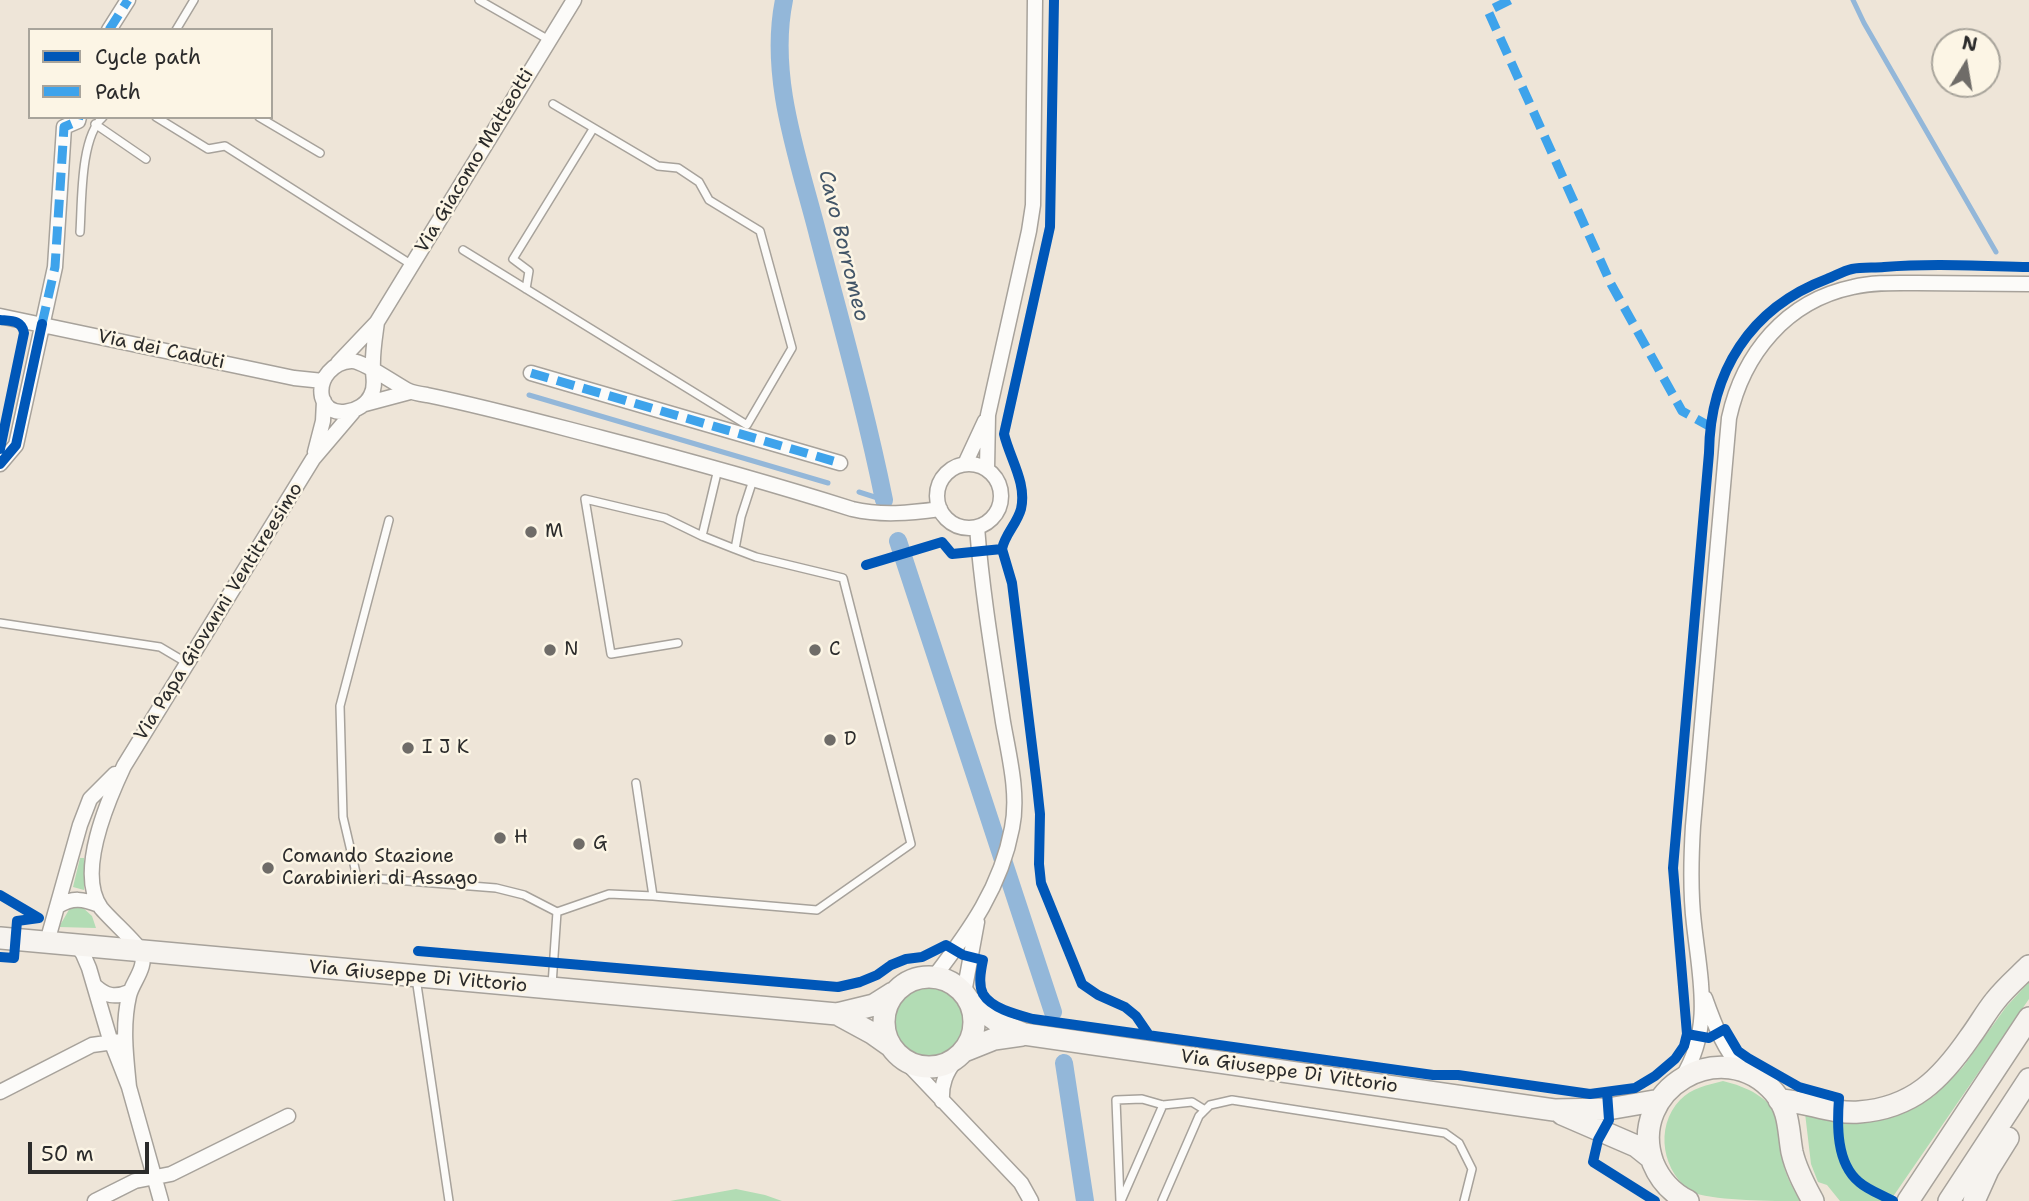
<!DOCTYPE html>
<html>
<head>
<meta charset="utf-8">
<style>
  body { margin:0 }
  #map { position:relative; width:2029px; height:1201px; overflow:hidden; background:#eee5d8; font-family:"Shantell Sans",sans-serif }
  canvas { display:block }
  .legend { position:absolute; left:28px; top:28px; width:245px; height:91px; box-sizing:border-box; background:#fcf5e5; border:2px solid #a8a49b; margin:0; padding:9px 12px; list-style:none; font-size:21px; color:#2b2b2b }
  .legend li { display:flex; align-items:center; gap:14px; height:35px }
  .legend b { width:35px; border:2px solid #a8a49b }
  .north { position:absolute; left:1931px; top:28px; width:70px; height:70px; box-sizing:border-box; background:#fcf5e5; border:2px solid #a8a49b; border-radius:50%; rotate:11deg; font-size:19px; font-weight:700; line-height:28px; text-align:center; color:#2b2b2b }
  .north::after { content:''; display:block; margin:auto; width:24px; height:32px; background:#6f6c68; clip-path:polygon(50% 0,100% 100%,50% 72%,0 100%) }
  .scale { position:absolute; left:28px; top:1142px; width:121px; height:32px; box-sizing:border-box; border:4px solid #2b2b2b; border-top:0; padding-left:9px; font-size:21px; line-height:24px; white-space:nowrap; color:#2b2b2b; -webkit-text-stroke:5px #fcf5e5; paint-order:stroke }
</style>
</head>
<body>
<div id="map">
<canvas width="2029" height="1201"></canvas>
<ul class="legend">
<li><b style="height:9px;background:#0057b8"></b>Cycle path</li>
<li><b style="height:9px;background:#3ea3eb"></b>Path</li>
</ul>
<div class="north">N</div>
<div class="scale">50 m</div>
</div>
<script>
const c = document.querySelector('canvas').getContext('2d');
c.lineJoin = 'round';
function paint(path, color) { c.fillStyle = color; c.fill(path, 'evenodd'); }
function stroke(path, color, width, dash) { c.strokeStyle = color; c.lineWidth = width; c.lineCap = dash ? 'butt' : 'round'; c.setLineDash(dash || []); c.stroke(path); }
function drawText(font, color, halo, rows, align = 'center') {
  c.font = font + ' "Shantell Sans",sans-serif'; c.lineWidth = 5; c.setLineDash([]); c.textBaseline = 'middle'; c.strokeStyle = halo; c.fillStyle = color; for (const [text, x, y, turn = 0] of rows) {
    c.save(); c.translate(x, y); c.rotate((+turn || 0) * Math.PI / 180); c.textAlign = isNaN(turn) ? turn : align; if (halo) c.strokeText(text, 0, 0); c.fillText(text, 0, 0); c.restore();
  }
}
const green = new Path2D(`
  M80,858h4v32l-11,-3z
  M81,906l11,10 4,12 -37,-1 11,-19z
  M2029,982v17l-139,202h-50l-13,-16 -9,-3 -7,-18 -6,-51 106,-4 23,-13 29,-29 43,-60z
  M894 1022a35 35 0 1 1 70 0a35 35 0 1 1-70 0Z
  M1723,1081c24,6 48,16 56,41 4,12 1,26 4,39 2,14 10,28 18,40 -30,0 -80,0 -107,-8 -32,-19 -40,-66 -14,-93 11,-12 28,-15 43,-19z
  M736,1189l29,6 17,6h-112z`);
const stream = new Path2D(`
  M1853,0l11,23 132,229
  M529,395l299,88
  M859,492l25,8`);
const canal = new Path2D(`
  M784,0c-16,78 15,160 34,235 23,88 48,176 66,265
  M898,541l155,471
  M1064,1063l21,138`);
const lane = new Path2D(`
  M479,0l70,40
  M176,30l18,-30
  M156,117l52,32 17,-3 187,119
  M259,117l61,36
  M95,124l51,35
  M80,232c2,-30 0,-95 23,-115
  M463,250l284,175 45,-77 -32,-117 -51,-31 -10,-18 -21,-14 -20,-2 -105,-62
  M526,289l3,-18 -16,-12 80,-130
  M718,469l-16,67 33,13
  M389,520l-49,186 3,111 14,60 139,11 28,7 33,17 -5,73
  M0,623l160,24 27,16
  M678,643l-67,11 -26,-155 80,19 37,18
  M653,896l164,14 94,-66 -68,-266 -87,-21 -21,-8 6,-32 12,-37
  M557,912l52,-18 44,2 -17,-113
  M416,978l33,223
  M1120,1201l-4,-101 26,-1 21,6 29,-3 13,8
  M1121,1201l42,-96
  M1162,1201l37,-85 11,-11 22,-5 213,33 14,10 13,26 -8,32`);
const street = new Path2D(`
  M109,30l19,-30
  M0,316l294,62 29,3
  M377,322c-2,15 -5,32 -4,47 0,10 3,17 -2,26 -8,18 -43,26 -49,2 -4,-19 12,-35 29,-36 11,-1 44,23 56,29 6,3 13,4 20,5 59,12 117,28 175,43 85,22 168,45 250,71 30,7 58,4 88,0
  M338,363l39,-41 197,-322
  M531,373l309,90
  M365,404l45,-12
  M315,452l8,-31 1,-20
  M0,464l16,-19 39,-178 9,-140 14,-6 1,-4
  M965,464l20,-43
  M937 496a32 32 0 1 1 64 0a32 32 0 1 1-64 0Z
  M987,469l1,-54 41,-184 4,-26 2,-205
  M58,906c15,-9 25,-7 41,-1
  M47,942l33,-117 10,-26 25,-25
  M76,944l7,10 6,14 20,68 20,51 32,114
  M934,977c36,-47 67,-90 78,-149 7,-34 -3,-72 -9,-106 -10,-65 -21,-130 -26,-195
  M95,986c11,10 20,12 34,6
  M964,993l13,-71
  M1705,998c10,28 19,52 39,74
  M906,1062l115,121 10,18
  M1682,1078c31,-50 18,-99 12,-154 -4,-33 -3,-65 -1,-98l36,-408c14,-64 57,-117 124,-131 21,-5 43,-4 64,-4 37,0 75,1 112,1
  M129,1087c-3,-30 -7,-61 0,-91 3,-14 19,-29 12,-45 -3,-7 -32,-33 -40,-43 -25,-35 7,-108 23,-142l189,-307 40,-47
  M0,1092l92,-47 29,-4
  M942,1101c-1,-18 4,-28 14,-42
  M95,1201l40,-20 36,-7 117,-58`);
const secondary = new Path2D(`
  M0,938l837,76 37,-9 19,-12
  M884 1022a45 45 0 1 1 90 0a45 45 0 1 1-90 0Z
  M968,1000l34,25 22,9 530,76 54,-1 52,-9
  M837,1014l35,19 17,12
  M964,1051l30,-12 28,-4
  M1779,1100c27,1 53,14 80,12 54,-4 82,-33 111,-75 9,-12 16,-25 25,-36 10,-13 23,-24 34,-35
  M1562,1114l74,32 15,12
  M1688,1201c-16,-8 -28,-21 -35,-38 -27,-74 70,-130 121,-71 16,19 14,38 18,60 4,18 13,34 21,49
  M1908,1201l121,-183
  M1949,1201l80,-122
  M1974,1201l14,-31 20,-32`);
const quiet = new Path2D(`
  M1510,0l-22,11 123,273 71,127 27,15
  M109,30l19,-30
  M42,324l13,-57 9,-140 14,-6 1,-4
  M531,373l309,90`);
const cycleway = new Path2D(`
  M0,320c11,1 22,0 24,13l-24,116
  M0,464l16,-19 26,-121
  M1002,549c3,-15 15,-25 19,-40 6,-26 -11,-50 -17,-75l46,-207 4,-227
  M866,565l76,-23 10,12 50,-5 10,34 25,203 3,28 -1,50 2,19 41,101 16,11 27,12 11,9 13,19
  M0,895l39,23 -22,3 -3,37 -14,-1
  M418,951l420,36 22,-5 17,-7 14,-10 15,-6 16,-2 24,-12 17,10 20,5c-2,10 -5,24 0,34 9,15 35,21 50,25l400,56h25l132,19 45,-6 20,-12 20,-17 9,-13 3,-12 -14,-166 36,-415c1,-81 41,-145 118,-174 8,-3 16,-8 25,-10 10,-2 22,-1 32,-2 48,-4 97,-1 145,0
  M1687,1034l22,4 16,-9 13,22 10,7 51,29 40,11c-2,27 -3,65 20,84 9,8 23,13 34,19
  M1607,1092l2,28 -11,20 -5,22 62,39`);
const markers = [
  [531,532,7,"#6f6c68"],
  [550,650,7,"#6f6c68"],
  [815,650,7,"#6f6c68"],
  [830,740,7,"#6f6c68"],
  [408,748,7,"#6f6c68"],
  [500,838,7,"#6f6c68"],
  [579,844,7,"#6f6c68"],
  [268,868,7,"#6f6c68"]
];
const streetNames = [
  ["Via Giacomo Matteotti",475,161,-59],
  ["Via dei Caduti",161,350,12],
  ["Via Papa Giovanni Ventitreesimo",219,612,-58],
  ["Via Giuseppe Di Vittorio",418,977,5],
  ["Via Giuseppe Di Vittorio",1289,1072,8]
];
const poiNames = [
  ["M",545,532],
  ["N",564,650],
  ["C",829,650],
  ["D",844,740],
  ["I J K",422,748],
  ["H",514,838],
  ["G",593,844],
  ["Comando Stazione",282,857],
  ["Carabinieri di Assago",282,879]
];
const waterNames = [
  ["Cavo Borromeo",843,246,76]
];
paint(green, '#b2dcb4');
stroke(stream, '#93b7d9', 5);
stroke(canal, '#93b7d9', 18);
stroke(lane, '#a7a29b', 10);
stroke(street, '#a7a29b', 17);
stroke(secondary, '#a7a29b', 24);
stroke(lane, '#fcfbf9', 7);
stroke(street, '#fcfbf9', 14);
stroke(secondary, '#f6f3ef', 21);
stroke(quiet, '#3ea3eb', 9, [18, 9]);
stroke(cycleway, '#0057b8', 10);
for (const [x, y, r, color] of markers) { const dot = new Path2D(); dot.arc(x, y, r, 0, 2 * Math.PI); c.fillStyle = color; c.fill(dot); stroke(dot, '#fcf5e5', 2.5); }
drawText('19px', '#2b2b2b', '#fcf5e5', streetNames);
drawText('19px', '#2b2b2b', '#fcf5e5', poiNames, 'left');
drawText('italic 21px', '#425568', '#fcf5e5', waterNames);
</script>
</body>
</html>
